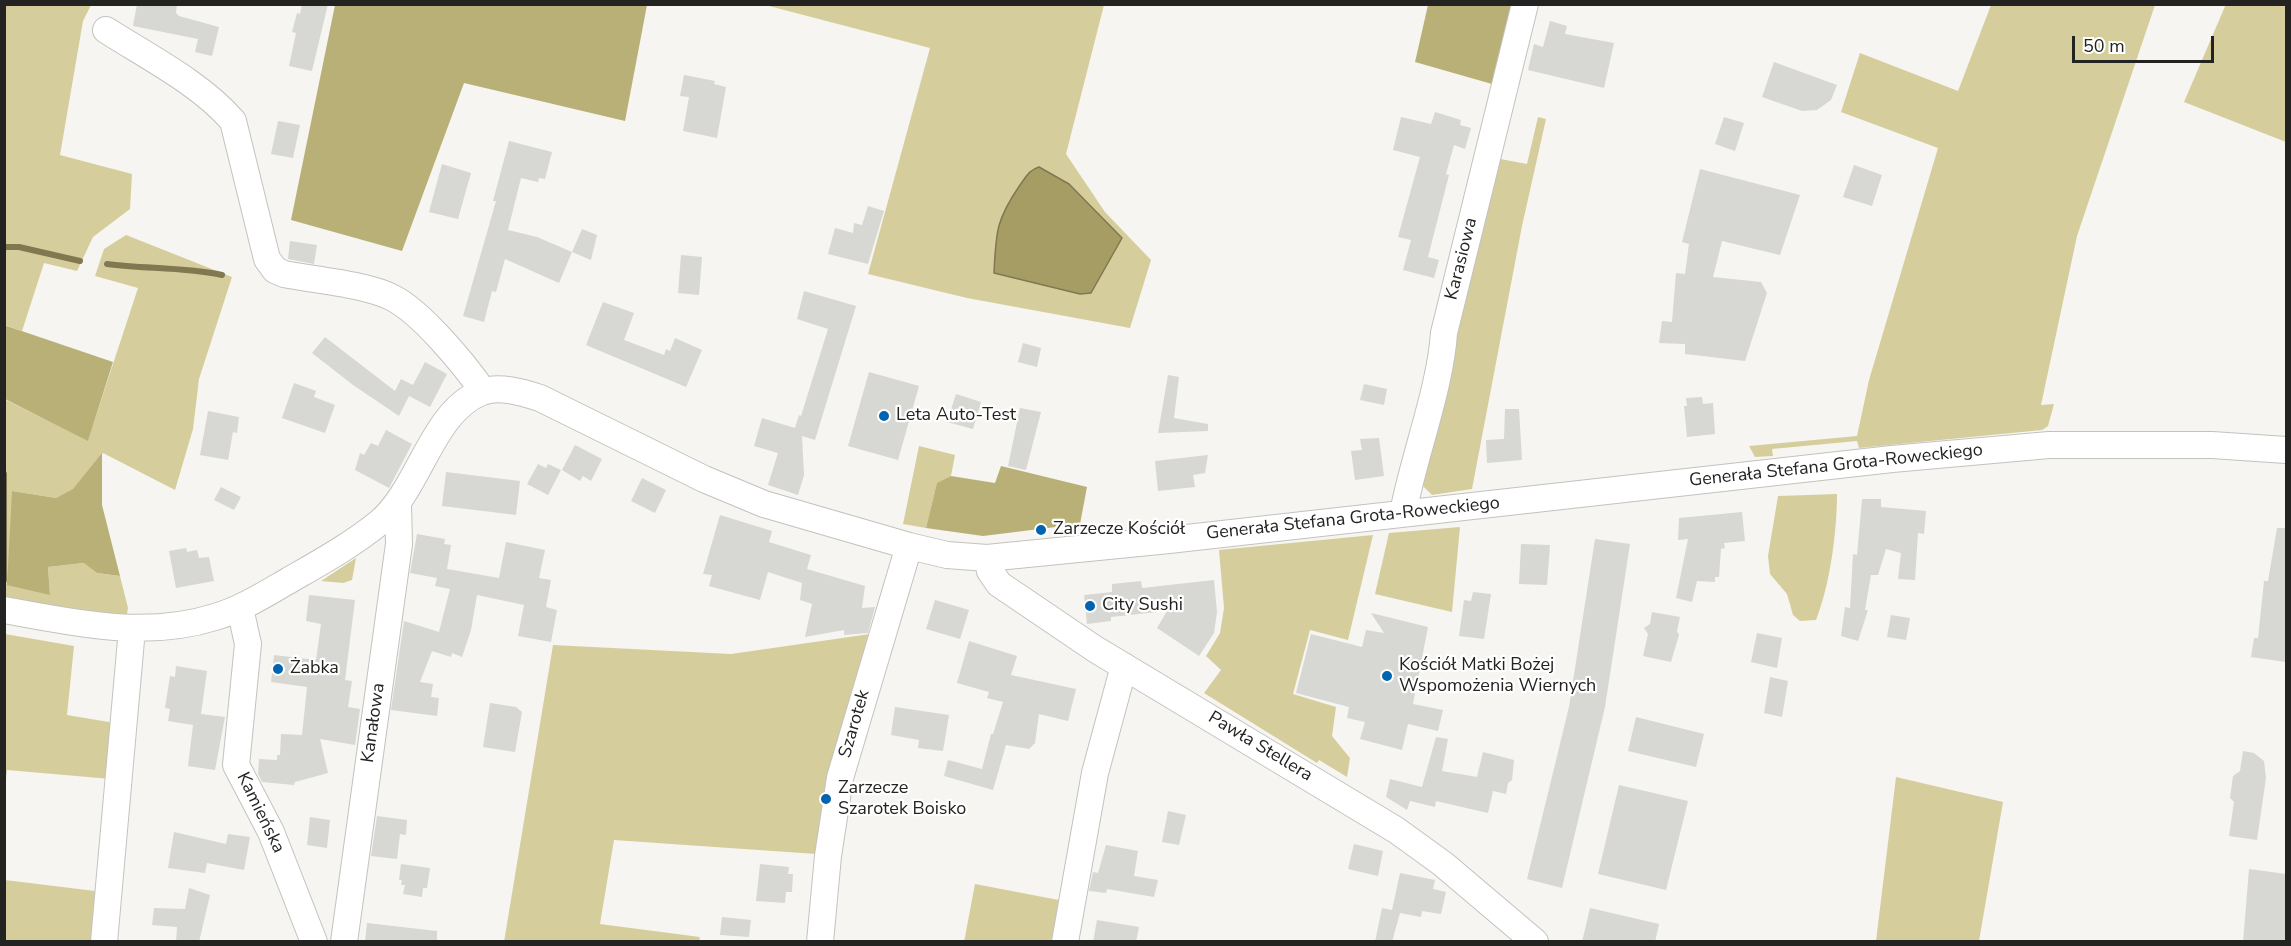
<!DOCTYPE html>
<html>
<head>
<meta charset="utf-8">
<style>
  body { margin:0 }
  #map { position:relative; width:2291px; height:946px; overflow:hidden; background:#f6f5f1; font-family:"Nunito Sans",sans-serif }
  canvas { display:block }
  .frame { position:absolute; inset:0; border:6px solid #232321; pointer-events:none }
  .scale { position:absolute; left:2072px; top:36px; width:142px; height:27px; box-sizing:border-box; border:3px solid #232321; border-top:0; padding-left:8px; font-size:18px; line-height:21px; white-space:nowrap; color:#232321; -webkit-text-stroke:4px #fff; paint-order:stroke }
</style>
</head>
<body>
<div id="map">
<canvas width="2291" height="946"></canvas>
<div class="frame"></div>
<div class="scale">50 m</div>
</div>
<script>
const c = document.querySelector('canvas').getContext('2d');
c.lineJoin = 'round';
function paint(path, color) { c.fillStyle = color; c.fill(path, 'evenodd'); }
function stroke(path, color, width, dash) { c.strokeStyle = color; c.lineWidth = width; c.lineCap = dash ? 'butt' : 'round'; c.setLineDash(dash || []); c.stroke(path); }
function drawText(font, color, halo, rows, align = 'center') {
  c.font = font + ' "Nunito Sans",sans-serif'; c.lineWidth = 4.5; c.setLineDash([]); c.textBaseline = 'middle'; c.strokeStyle = halo; c.fillStyle = color; for (const [text, x, y, turn = 0] of rows) {
    c.save(); c.translate(x, y); c.rotate((+turn || 0) * Math.PI / 180); c.textAlign = isNaN(turn) ? turn : align; if (halo) c.strokeText(text, 0, 0); c.fillText(text, 0, 0); c.restore();
  }
}
const green = new Path2D(`
  M2226,4l60,1v137l-102,-40z
  M5,5h86l-8,16 -23,134 72,19 -2,35 -37,28 -16,34 -33,-8 -22,68 -17,-6z
  M765,5h339l-38,149 39,58 46,48 -21,68 -163,-30 -99,-24 62,-226z
  M1991,5h164l-78,231 -36,169 13,-1 -6,22 -6,4 -183,18 -2,-7 -85,8 1,7 -18,1 -6,-11 108,-10 12,-56 69,-232 -97,-36 19,-59 98,38z
  M1538,117l8,2 -24,107 -50,263 -40,6 -12,-12 75,-325 32,6z
  M126,235l106,42 -33,102 -6,50 -18,61 -72,-37 -30,37 -17,8 -44,-7 38,104 -2,-28 37,-4 12,10 23,3 8,32 -2,11 -121,-18 -1,-202 84,41 50,-152 -43,-12 9,-27z
  M919,446l36,9 -4,21 -14,8 -11,44 -23,-4z
  M1837,494c0,38 -7,91 -21,126l-16,1 -7,-6 -6,-21 -17,-20 -2,-18 10,-60z
  M1460,527l-8,85 -77,-18 14,-61z
  M1373,535l-25,105 -38,-10 -17,64 43,13 -4,29 18,22 -3,19 -28,-17 -2,3 -113,-70 17,-23 -15,-14 14,-23 4,-25 -5,-58z
  M356,558l-4,22 -9,3 -22,-2z
  M877,633l-55,174 -6,47 -202,-14 -14,84 100,13 -1,4 -195,1 49,-297 178,9z
  M5,634l69,12 -7,69 48,8 -4,56 -104,-9 -2,18z
  M1896,777l107,25 -24,139h-103z
  M5,880l98,12 -5,49 -93,1z
  M975,884l89,17 -7,40 -93,1z`);
const forest = new Path2D(`
  M335,5h312l-22,116 -161,-38 -62,168 -111,-31z
  M1428,5h87l-23,79 -77,-22z
  M4,325l109,37 -25,79 -83,-42z
  M102,453v52l18,71 -23,-3 -13,-10 -36,4 2,28 -43,-10 5,-94 44,7 17,-9z
  M1001,466l86,21 -7,37 -97,12 -57,-8 11,-45 14,-7 44,7z`);
const water = new Path2D(`
  M1039,167l30,17 53,54 -31,55 -11,1 -86,-21c2,-41 2,-53 26,-88 6,-8 9,-15 19,-18z`);
const stream = new Path2D(`
  M4,247h15l61,14
  M107,264c38,5 78,3 115,11
  M4,474v106`);
const building = new Path2D(`
  M137,4h40l-1,9 3,3 40,11 -7,29 -17,-4 3,-13 -65,-13z
  M302,4h26l-16,67 -23,-5 7,-33 -4,-1 5,-19 3,1z
  M1550,21l17,5 -2,8 49,9 -10,45 -76,-18 6,-26 9,3z
  M1774,62l63,23 -6,15 -14,10 -15,1 -40,-14z
  M684,75l31,6 -1,3 12,3 -9,51 -34,-7 6,-34 -9,-1z
  M1435,112l26,8 -1,5 11,3 -6,21 -11,-4 -8,29 3,1 -21,82 11,3 -5,18 -31,-8 8,-30 -13,-3 22,-80 -27,-7 8,-33 30,7z
  M1724,117l20,6 -9,28 -20,-7z
  M278,121l22,4 -7,33 -22,-4z
  M509,141l43,11 -7,27 -6,-1 -1,4 -17,-4 -13,52 29,7 35,15 -13,31 -54,-24 -9,33 -4,-1 -8,31 -21,-6 33,-115h-3z
  M442,164l29,9 -13,46 -29,-7z
  M1854,165l28,10 -10,31 -29,-9z
  M1700,169l100,26 -20,60 -58,-14 -9,36 48,5 6,11 -22,68 -60,-7v-10l-26,-1 3,-22 10,1 4,-49 9,1 4,-30 -7,-2z
  M868,206l16,5 -16,53 -40,-10 7,-26 18,5 1,-10 8,2z
  M582,229l15,6 -6,25 -19,-8z
  M290,241l27,4 -3,19 -26,-5z
  M681,255l21,2 -3,38 -21,-2z
  M804,291l52,15 -41,134 -13,-4 2,39 -6,20 -30,-10 10,-32 -24,-7 8,-28 33,10 4,-13 2,1 27,-87 -31,-10z
  M603,302l31,11 -10,27 40,15 2,-6 4,2 5,-13 27,12 -16,37 -100,-42z
  M325,337l70,54 6,-12 12,6 12,-23 22,12 -17,33 -21,-11 -10,20 -46,-31 -41,-32z
  M1023,343l18,5 -4,19 -19,-5z
  M869,372l50,14 -21,74 -50,-14z
  M1168,375l11,2 -5,41 34,6v7l-50,2z
  M294,383l22,8 -2,6 21,8 -10,28 -43,-15z
  M1364,384l23,5 -3,16 -24,-5z
  M956,394l25,8 -8,27 -26,-7z
  M1702,397l1,7 10,-1 2,31 -28,3 -3,-31h3l-1,-8z
  M1020,408l21,4 -15,58 -18,-4z
  M1505,409h14l3,51 -35,3 -1,-23 18,-1z
  M208,411l31,6 -2,16 -4,-1 -5,28 -28,-5z
  M386,430l26,14 -23,44 -34,-18 5,-17 4,2 7,-12 7,3z
  M1379,438l5,38 -29,4 -4,-29 11,-1 -2,-11z
  M575,445l27,14 -11,22 -8,-5 -3,5 -18,-11z
  M1208,455l-3,18 -12,2 2,12 -37,4 -3,-30z
  M538,464l8,4 2,-4 13,6 -13,25 -21,-11z
  M446,472l74,9 -4,34 -74,-9z
  M642,478l24,12 -11,23 -24,-12z
  M221,487l20,10 -7,13 -20,-10z
  M1862,499h19v8l45,4 -2,23 -6,-1 -3,47 -17,-1 3,-26 -15,-4 -8,26h-7l-6,35h3l-10,31 -17,-5 4,-29 5,1 3,-54 4,1z
  M1742,512l3,29 -21,2 1,5 -4,1 -2,28h-4v5l-18,-1 -5,21 -16,-4 12,-59 -10,1 1,-22z
  M720,515l52,16 -3,11 42,13 -4,14 58,17 -3,22 13,-1 -7,26 -24,2v-5l-39,7 7,-33 -12,-4 2,-17 -34,-11 -8,28 -51,-14 3,-11 -9,-1z
  M2277,528h9v134l-35,-5 3,-19h4l6,-57h4z
  M417,534l28,5 -1,5 7,1 -4,24 52,9 7,-36 39,8 -6,28 12,2 -5,27 11,3 -6,32 -33,-6 6,-31 -47,-10 -6,35 -9,27 -10,-4 -1,4 -19,-6 -12,31 13,2 -2,13 8,1 -2,18 -46,-6 13,-89 35,11 11,-43 -15,-3 2,-8 -27,-5z
  M1595,539l35,5 -25,163 -43,181 -35,-9 42,-172z
  M1521,544l29,1 -3,40 -28,-1z
  M186,548l1,4 10,-2 2,8 10,-1 5,24 -38,7 -7,-37z
  M1214,580l3,32 -3,21 -15,23 -42,-28 10,-17 -56,6v4l-24,3 -3,-29 28,-3v-8l29,-3 1,7z
  M1473,592l18,2 -7,45 -25,-3 5,-36 7,1z
  M309,595l46,5 -10,80 7,1 -4,26 12,2 -5,36 -35,-6 8,34 -33,9 -1,3 -32,-3 -4,-8 1,-15 18,1v-5h3l1,-21 21,1 5,-48 -36,-5 3,-27 42,5 5,-36 -15,-3z
  M935,600l34,10 -9,29 -34,-10z
  M1652,612l28,5 -3,14 2,4 -8,27 -28,-6 5,-22 -4,-6 6,-4z
  M1371,613l57,14 -15,77 30,6 -5,21 -30,-7 -6,26 -42,-11 5,-17 -18,-4 2,-11 -53,-14 15,-59 51,13 4,-17 18,3z
  M1891,615l19,3 -4,22 -19,-3z
  M1757,633l25,5 -5,30 -26,-6z
  M969,641l48,15 -6,19 65,14 -8,32 -29,-7 -4,29 -6,6 -23,-4 -13,45 -49,-14 4,-16 34,9 9,-35h2l10,-32 -16,-4 2,-6 -32,-9z
  M176,666l31,5 -6,43 24,3 -10,53 -27,-4 5,-41 -25,-4 2,-12 -5,-1 5,-32 5,1z
  M1770,677l18,4 -6,36 -18,-4z
  M490,703l26,4 6,5 -7,40 -32,-5z
  M895,707l54,8 -6,36 -25,-3 1,-8 -28,-5z
  M1636,717l68,17 -8,33 -68,-16z
  M1436,737l12,2 -6,32 35,6 6,-25 31,8 -2,20 -4,3 -2,11 -13,-3 -5,22 -52,-12 -1,6 -25,-6 -3,9 -21,-13 4,-18 32,8z
  M2243,751l11,2 10,8 2,17 -9,62 -28,-4 5,-34 -4,-4 3,-22 7,-5z
  M1619,785l69,16 -22,89 -68,-16z
  M1168,811l18,4 -7,30 -17,-3z
  M377,816l30,4 -1,15 -6,-1 -3,25 -26,-3z
  M310,817l20,3 -3,28 -20,-3z
  M174,832l52,12 2,-10 22,3 -6,33 -37,-7 -2,10 -37,-5z
  M1354,844l29,7 -5,25 -30,-7z
  M1106,845l32,6 -4,25 24,4 -4,17 -47,-8 -1,4 -17,-2 4,-19 5,1z
  M401,864l29,4 -3,20h-4l-1,9 -19,-3 2,-9h-4l1,-5h-3z
  M760,864l29,3 -1,7h5l-1,18h-6l-1,11 -29,-2z
  M2249,869l37,5v68h-43z
  M1400,873l35,7 -2,9 13,3 -5,22 -19,-3 -1,6 -21,-4 -8,29h-17l7,-34 10,2z
  M189,888l21,7 -11,47h-23l1,-15 -25,-2 2,-17 31,1z
  M1590,908l69,16 -4,18h-73z
  M722,917l29,3 -2,17 -29,-2z
  M1097,920l42,7 -3,15h-43z
  M367,923l70,8v11h-72z`);
const minor = new Path2D(`
  M106,30c42,27 94,53 127,91l34,138 8,11 9,4c30,6 83,10 109,24 29,15 71,66 90,93
  M1403,513c11,-58 37,-123 41,-180l81,-329
  M987,558l3,13 9,13 96,65 301,181 47,34 92,78
  M240,608l8,36 -12,121 35,67 43,110
  M4,610c71,13 141,29 211,7 27,-8 50,-23 73,-36 31,-18 64,-36 92,-59 40,-34 52,-111 102,-130 17,-7 42,1 58,6l164,81 60,25 145,42 38,9 40,3 182,-18 723,-81 157,-14h163l74,5
  M104,942l28,-313
  M344,942l55,-398 -1,-40
  M820,942l8,-86 12,-78 69,-232
  M1065,942l30,-169 29,-107`);
const markers = [
  [884,416,6,"#0064b0"],
  [1041,530,6,"#0064b0"],
  [1090,606,6,"#0064b0"],
  [278,669,6,"#0064b0"],
  [1387,676,6,"#0064b0"],
  [826,799,6,"#0064b0"]
];
const streetNames = [
  ["Karasiowa",1462,259,-76],
  ["Generała Stefana Grota-Roweckiego",1836,466,-6],
  ["Generała Stefana Grota-Roweckiego",1353,519,-6],
  ["Kanałowa",374,723,-82],
  ["Szarotek",855,724,-74],
  ["Pawła Stellera",1260,747,31],
  ["Kamieńska",260,813,64]
];
const poiNames = [
  ["Leta Auto-Test",896,416],
  ["Zarzecze Kościół",1053,530],
  ["City Sushi",1102,606],
  ["Kościół Matki Bożej",1399,666],
  ["Wspomożenia Wiernych",1399,687],
  ["Żabka",290,669],
  ["Zarzecze",838,789],
  ["Szarotek Boisko",838,810]
];
paint(green, '#d5ce9c');
paint(forest, '#b8b077');
paint(water, '#a69d65');
stroke(water, '#7f7851', 1.5);
stroke(stream, '#7f7851', 6);
paint(building, '#d7d7d3');
stroke(minor, '#c3c2bf', 28);
stroke(minor, '#fff', 26);
for (const [x, y, r, color] of markers) { const dot = new Path2D(); dot.arc(x, y, r, 0, 2 * Math.PI); c.fillStyle = color; c.fill(dot); stroke(dot, '#fff', 2); }
drawText('18px', '#232321', '#fff', streetNames);
drawText('18px', '#232321', '#fff', poiNames, 'left');
</script>
</body>
</html>
